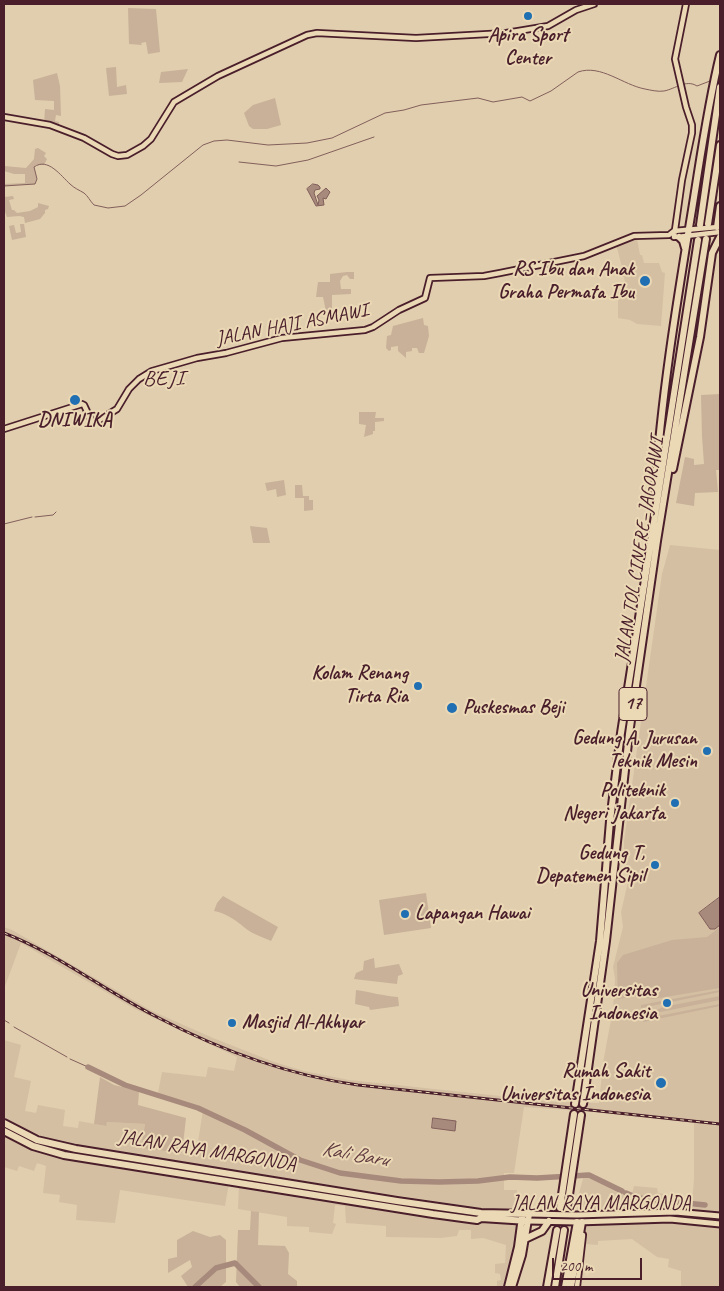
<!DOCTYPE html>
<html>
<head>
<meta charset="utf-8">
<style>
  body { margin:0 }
  #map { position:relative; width:724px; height:1291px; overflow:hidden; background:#e1ceae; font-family:Caveat,sans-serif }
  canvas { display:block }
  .frame { position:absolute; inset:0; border:5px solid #4a1f2b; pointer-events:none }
  .scale { position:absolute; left:552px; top:1258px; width:90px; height:22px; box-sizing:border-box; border:2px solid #4a1f2b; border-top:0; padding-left:6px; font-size:15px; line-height:18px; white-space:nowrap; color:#4a1f2b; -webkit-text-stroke:4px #ebd9b6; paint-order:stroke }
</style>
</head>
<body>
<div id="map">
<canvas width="724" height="1291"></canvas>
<div class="frame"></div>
<div class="scale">200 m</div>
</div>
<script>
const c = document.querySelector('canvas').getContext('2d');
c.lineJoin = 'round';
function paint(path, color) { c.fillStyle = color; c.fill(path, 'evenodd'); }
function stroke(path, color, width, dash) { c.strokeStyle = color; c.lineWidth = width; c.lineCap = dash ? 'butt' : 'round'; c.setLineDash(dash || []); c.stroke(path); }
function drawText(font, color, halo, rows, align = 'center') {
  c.font = font + ' Caveat,sans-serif'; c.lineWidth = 4; c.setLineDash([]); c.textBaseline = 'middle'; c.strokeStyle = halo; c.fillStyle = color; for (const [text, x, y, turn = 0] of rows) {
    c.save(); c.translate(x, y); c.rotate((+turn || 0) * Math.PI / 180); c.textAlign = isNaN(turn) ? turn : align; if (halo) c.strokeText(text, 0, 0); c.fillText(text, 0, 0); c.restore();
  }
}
const built = new Path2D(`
  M637,239l3,16h2l2,8h15l3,9 3,1 -4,53 -24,-2 -7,-4 -12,-2v-32l7,-2 -1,-7h-3l-2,-9 3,-1 -6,-23z
  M670,545l50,5v737h-39v-16l-13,-4 1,-8 -12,-2 -25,-18 -34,2v4l-13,-1v-7l-9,-7 3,-37 6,-21 47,23 2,-9 23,2 1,5 7,1 -1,7 28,3 2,-26v-55l-96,-11 -74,-5 -10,66h-10v17h13v14h5l-2,10 -206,-31 -240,-38 -25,-6 -22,-9 -23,-13v-77l17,5 -7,32 17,4 -6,30 11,2 2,-8 27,5 -2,16 15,2 1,-7 26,5 2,-4 38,2 -4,24 55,7 7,-45 -45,-17 4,-21 44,5 2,-10 26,4 3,-14 -102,-48 -114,-66 -17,46v-62l8,3 140,81 61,27 61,24 30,9 45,9 208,22 42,1 4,-40 10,-54 2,-30 -2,-12 10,-40 -2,-15 7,-30 -3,-20 2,-3 -3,-4v-14l38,-267z
  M4,1135l26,12 199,36 -4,23 -105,-16 -5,33 -39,-3 1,-15 -18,-3 1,-7 -17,-2 3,-27 -9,-3 -3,8 -15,-5 -2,5 -13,-4z
  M239,1184l107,16 169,22 3,3 -2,22 -10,40h-9v-6l4,-1 -1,-6 -5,-1v-9l10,-1 1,-18 -23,-7 -12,1v-9h-12l-2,6 -16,2 -55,-1v-11l-40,-3 -1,-17 -10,-1 -2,18 3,1 -4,10 -23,-2v-5l-22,-1v-9l-49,-8z`);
const green = new Path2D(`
  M128,8l28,1 4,43 -12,2 -2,-12 -5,1 1,2 -13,-1z
  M116,67l1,20 9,-2 1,9 -18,2 -3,-28z
  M188,69l-6,13 -23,1 2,-11z
  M57,73l3,13 1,30 -5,-1 -1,6 4,1v5l-15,-3 1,-15 9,1v-9l-19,-1 -2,-20z
  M275,98l6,27 -14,4h-14l-4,-3 -5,-13 9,-8z
  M38,148l8,5 -2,3 3,3 -3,6h-8l-2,2 3,12 -2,5 -31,2v-2l21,-1v-9h-11l-10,-3v-5l22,2 8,-9 1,-10z
  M13,196l1,3 -5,1 3,10h2l3,3 13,-2 8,-4v-4l11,3 -1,3 -3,1v3l-5,6 -15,4 -1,-6 -5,-1 -12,1 -3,-8v-12z
  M20,224h4l2,13 -14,3 -3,-14 5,-1 2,8 5,-1z
  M347,272h7v7h-4l-3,-4 -4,1 -3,5 1,8h10v5l-19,1v20l-5,1 -4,-19h-7l2,-15h12v-8z
  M423,318l1,7 4,1 1,10 -5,17h-5l-2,-5h-5v3l-6,1v6l-8,-7v-5l-7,1v3l-2,1 -3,-3 1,-12 4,-1 2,-9z
  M720,394v76h-4l2,22 -23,1 -1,13 -18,-3 9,-46 9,2v6l10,-1 -2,-28 -1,-41z
  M359,412h17l-1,6h9v3l-9,1v9h-2v3l-9,3 2,-12 -7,-1z
  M284,480l2,15 -9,2 -1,-8 -9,2 -2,-8z
  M295,485h7l1,11h6v4h4v10l-9,1v-13h-9z
  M250,526l17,2 3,15h-17z
  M426,893l5,35 -47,7 -5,-35z
  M223,896l55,31 -7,14c-8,-4 -19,-7 -26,-13 -8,-7 -19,-15 -31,-17l3,-8z
  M720,927v61l-67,11 -15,-3 -20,3 -1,-36 6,-8 49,-15 35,-3z
  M374,958l1,10 24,-4 4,10 -5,2 -1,8 -43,-5 2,-6 7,-3 1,-9z
  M356,990c14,2 27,6 42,7l1,9 -29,4 -1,-3 -14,-3z
  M720,990v2l-79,16v-3z
  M720,996v4l-60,12 -3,-2 6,-3z
  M720,1004v2l-77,16v-3z
  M100,1077l14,8 25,6 -1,14 48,13 -4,35 -41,-5 4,-24 -38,-2 -1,4 -12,-2z
  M251,1211l8,1 -1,33 27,1 4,7 -1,21 9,7v6h-57l-4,-5 2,-52h12z
  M193,1231l17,6 10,-2 6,5v42l-6,5h-32l-7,-11 11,-9 -2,-7 -22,13v-14l9,-2v-17z`);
const water = new Path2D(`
  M313,184l5,1 2,2v2l-5,1 -1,3 4,12 1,-5 -2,-4 9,-8 4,4 -4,7 -3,-1 1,7 -8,1 -9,-17z
  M720,897v28l-5,4h-5l-11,-16z
  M433,1118l23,3 -1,10 -23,-3z`);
const stream = new Path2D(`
  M239,162l37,4 32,-6 66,-23
  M4,186l31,-2 2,-5 -3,-12c14,-10 27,9 36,17 4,4 9,6 14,9 4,3 6,8 10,12l14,3 17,-2 16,-11 62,-50 11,-4 13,-1 41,5 39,-2 25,-5 53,-25 19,-3 17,-5 57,-7 15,4 29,-5 8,4 21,-10 27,-19c23,-8 45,13 67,17 5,1 13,3 19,2 11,-2 22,-12 33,-5l13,-5
  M35,517l18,-2 3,-3
  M4,524l28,-7
  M4,1020l5,3
  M14,1027l53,30
  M70,1059l18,8`);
const river = new Path2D(`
  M88,1067l37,18 73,23 47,22 55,30 40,13 61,8 38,1 39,-1 32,-4 27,1 52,-3 33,16
  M626,1193l12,5 67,7
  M195,1287l21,-19 19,-5 24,24`);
const secondary = new Path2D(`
  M4,117l46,8 34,13 28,16 6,2 9,-1 16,-9 8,-7 23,-37 44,-26 89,-41 10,-2 99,5 90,-5 42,-7 28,-16 18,-6
  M674,237l8,-57 10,-47v-8l-6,-18 -11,-48 11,-55
  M677,237l43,-5
  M4,429l78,-25 2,1 8,17h4l21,-13 12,-20 10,-10 13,-8 45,-13 29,-5 56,-15 83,-8 8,-3 26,-17 26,-12 5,-20 54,-2 16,-3 84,-17 50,-20 35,-1 5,-4 44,-4
  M577,1287l6,-52`);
const primary = new Path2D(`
  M529,1214l48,1 98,-3 45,4
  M528,1221l49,1 93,-3 50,5`);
const highway = new Path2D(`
  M708,224l12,-79
  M700,225l20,-138
  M717,227l3,-21
  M679,237l4,4 2,7
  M673,469l27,-132 12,-84 8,-16
  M655,491c6,-92 21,-184 36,-275 9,-54 16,-108 29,-161
  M575,1104l25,-163 10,-120 11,-88 77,-493
  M583,1104l23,-163 23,-207 28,-193 49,-302
  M4,1123l33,17 39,9 321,52 84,12 48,1 -7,41 -10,32
  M4,1131l29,15 31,9 369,59 44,6 4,-2 47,3
  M560,1208l14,-94
  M567,1208l14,-93
  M525,1239l17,-8 7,-10
  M508,1287l10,-40 4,-30
  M547,1287l10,-57
  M555,1287l9,-57
  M565,1287l12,-65
  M571,1287l11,-65`);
const rail = new Path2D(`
  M4,933c54,21 101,58 153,84 63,33 130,58 201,68l362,39`);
const markers = [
  [528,16,5,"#1f6fb2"],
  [645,281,6,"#1f6fb2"],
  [75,400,6,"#1f6fb2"],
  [418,686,5,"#1f6fb2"],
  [452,708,6,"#1f6fb2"],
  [707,751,5,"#1f6fb2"],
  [675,803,5,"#1f6fb2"],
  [655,865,5,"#1f6fb2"],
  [405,914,5,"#1f6fb2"],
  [667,1003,5,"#1f6fb2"],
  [232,1023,5,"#1f6fb2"],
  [661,1083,6,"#1f6fb2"]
];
const shields = [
  [633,704,28]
];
const shieldNames = [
  ["17",633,704]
];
const poiNames = [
  ["Apira Sport",528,36,"center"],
  ["Center",528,59,"center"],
  ["RS Ibu dan Anak",634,270],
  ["Graha Permata Ibu",634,293],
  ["DNIWIKA",75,421,"center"],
  ["Kolam Renang",408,674],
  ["Tirta Ria",408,697],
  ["Puskesmas Beji",463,708,"left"],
  ["Gedung A, Jurusan",697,739],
  ["Teknik Mesin",697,762],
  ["Politeknik",665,791],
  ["Negeri Jakarta",665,814],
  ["Gedung T,",645,854],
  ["Depatemen Sipil",645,877],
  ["Lapangan Hawai",415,914,"left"],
  ["Universitas",657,991],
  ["Indonesia",657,1014],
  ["Masjid Al-Akhyar",242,1023,"left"],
  ["Rumah Sakit",650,1072],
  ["Universitas Indonesia",650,1095]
];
const streetNames = [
  ["JALAN HAJI ASMAWI",292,325,-11],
  ["JALAN TOL CINERE–JAGORAWI",640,550,-81],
  ["JALAN RAYA MARGONDA",207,1151,9],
  ["JALAN RAYA MARGONDA",601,1204]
];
const waterNames = [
  ["Kali Baru",355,1155,10]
];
const quarterNames = [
  ["BEJI",164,379]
];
paint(built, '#d4bfa3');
paint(green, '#c8b198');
paint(water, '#a78a7b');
stroke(water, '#825f5b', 1);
stroke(stream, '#825f5b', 1);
stroke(river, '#a78a7b', 5.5);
stroke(secondary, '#4a1f2b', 8);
stroke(primary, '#4a1f2b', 9);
stroke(highway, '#4a1f2b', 10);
stroke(secondary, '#ebd9b6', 4.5);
stroke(primary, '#ebd9b6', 5);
stroke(highway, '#ebd9b6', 6);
stroke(rail, '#4a1f2b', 3);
stroke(rail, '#ebd9b6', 1, [4]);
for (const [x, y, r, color] of markers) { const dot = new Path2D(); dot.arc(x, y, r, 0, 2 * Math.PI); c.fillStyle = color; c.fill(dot); stroke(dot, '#ebd9b6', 2); }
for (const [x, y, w] of shields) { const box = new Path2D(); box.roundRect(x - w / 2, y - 16.5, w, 33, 4); c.fillStyle = '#ebd9b6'; c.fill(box); stroke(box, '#4a1f2b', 1); }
drawText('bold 19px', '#4a1f2b', null, shieldNames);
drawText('bold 20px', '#4a1f2b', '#ebd9b6', poiNames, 'right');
drawText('20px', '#4a1f2b', '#ebd9b6', streetNames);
drawText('italic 21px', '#613a3f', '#ebd9b6', waterNames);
c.letterSpacing = '1px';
drawText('22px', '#4a1f2b', '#ebd9b6', quarterNames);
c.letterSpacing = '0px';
</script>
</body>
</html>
